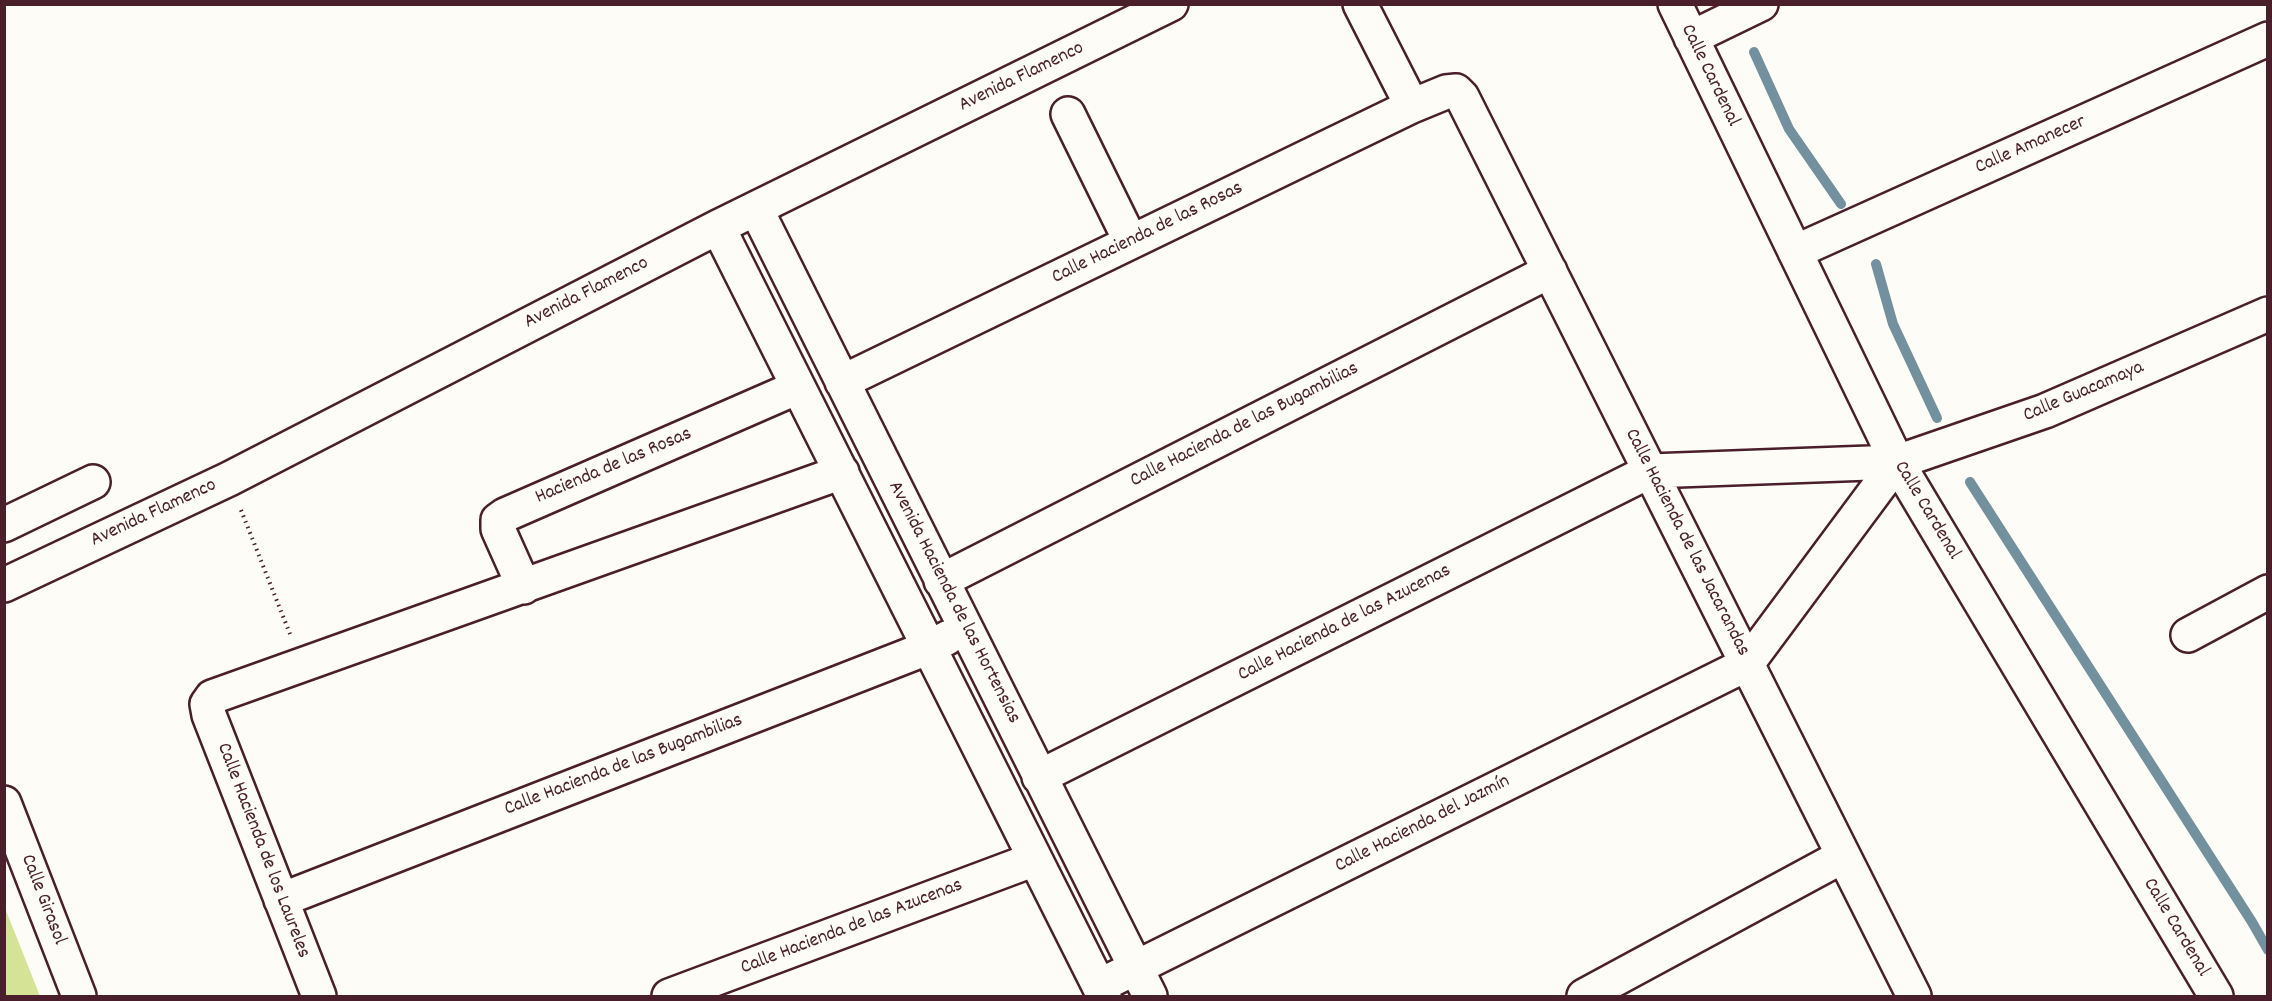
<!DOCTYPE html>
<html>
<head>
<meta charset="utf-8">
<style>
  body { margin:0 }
  #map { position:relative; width:2272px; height:1001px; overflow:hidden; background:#fdfcf7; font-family:Dekko,sans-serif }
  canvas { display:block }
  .frame { position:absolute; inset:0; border:6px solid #4a1f2b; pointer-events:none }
</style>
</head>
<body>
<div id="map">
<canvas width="2272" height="1001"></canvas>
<div class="frame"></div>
</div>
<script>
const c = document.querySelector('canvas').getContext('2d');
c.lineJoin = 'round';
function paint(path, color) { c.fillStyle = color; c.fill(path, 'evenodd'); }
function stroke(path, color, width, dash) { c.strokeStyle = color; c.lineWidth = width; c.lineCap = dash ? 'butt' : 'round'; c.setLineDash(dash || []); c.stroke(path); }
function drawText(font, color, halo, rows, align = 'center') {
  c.font = font + ' Dekko,sans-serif'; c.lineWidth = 5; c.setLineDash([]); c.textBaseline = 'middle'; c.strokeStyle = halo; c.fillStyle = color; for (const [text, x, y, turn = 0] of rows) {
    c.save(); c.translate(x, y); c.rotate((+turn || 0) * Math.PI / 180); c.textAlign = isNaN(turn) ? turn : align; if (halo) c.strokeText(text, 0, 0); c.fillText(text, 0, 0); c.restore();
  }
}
const green = new Path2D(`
  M5,908l35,88h-35z`);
const stream = new Path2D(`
  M1754,52l35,77 52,75
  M1876,264l17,60 44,94
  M1970,482l282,440 16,28`);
const path = new Path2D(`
  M241,510l49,124`);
const street = new Path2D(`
  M1360,4l52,102
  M1675,4l222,458 319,534
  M1691,38l70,-34
  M1068,114l63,128
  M756,209l394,787
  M718,227l386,769
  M1795,252l473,-213
  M842,382l570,-276 34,-14 10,-1 6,6 452,899
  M4,525l89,-43
  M941,581l609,-310
  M4,585l225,-106 489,-252 453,-223
  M524,587l-26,-58v-9l7,-5 293,-128
  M2188,635l80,-43
  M1039,777l611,-306 247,-9 148,-51 223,-97
  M4,803l75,193
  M281,900l649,-253 17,-9
  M1099,986l648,-322 150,-202
  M319,996l-110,-281 -2,-11 5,-7 630,-225
  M669,996l366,-137
  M1584,996l259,-140`);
const streetNames = [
  ["Calle Cardenal",1709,76,64],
  ["Avenida Flamenco",1022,78,-26],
  ["Calle Amanecer",2031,146,-24],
  ["Calle Hacienda de las Rosas",1148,234,-26],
  ["Avenida Flamenco",587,294,-27],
  ["Calle Guacamaya",2084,393,-23],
  ["Calle Hacienda de las Bugambilias",1245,426,-27],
  ["Hacienda de las Rosas",614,467,-23],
  ["Calle Cardenal",1926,511,59],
  ["Avenida Flamenco",154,514,-25],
  ["Calle Hacienda de las Jacarandas",1686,543,63],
  ["Avenida Hacienda de las Hortensias",953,603,63],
  ["Calle Hacienda de las Azucenas",1345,624,-27],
  ["Calle Hacienda de las Bugambilias",624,766,-21],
  ["Calle Hacienda del Jazmín",1423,825,-27],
  ["Calle Hacienda de los Laureles",262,851,69],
  ["Calle Girasol",42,900,69],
  ["Calle Hacienda de las Azucenas",852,928,-21],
  ["Calle Cardenal",2175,928,59]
];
paint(green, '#d5e396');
stroke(stream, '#73909f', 10);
stroke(street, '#4a1f2b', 38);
stroke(path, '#4a1f2b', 4, [1.5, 4.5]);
stroke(street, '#fdfcf7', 33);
drawText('20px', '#4a1f2b', '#fdfcf7', streetNames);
</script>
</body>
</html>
